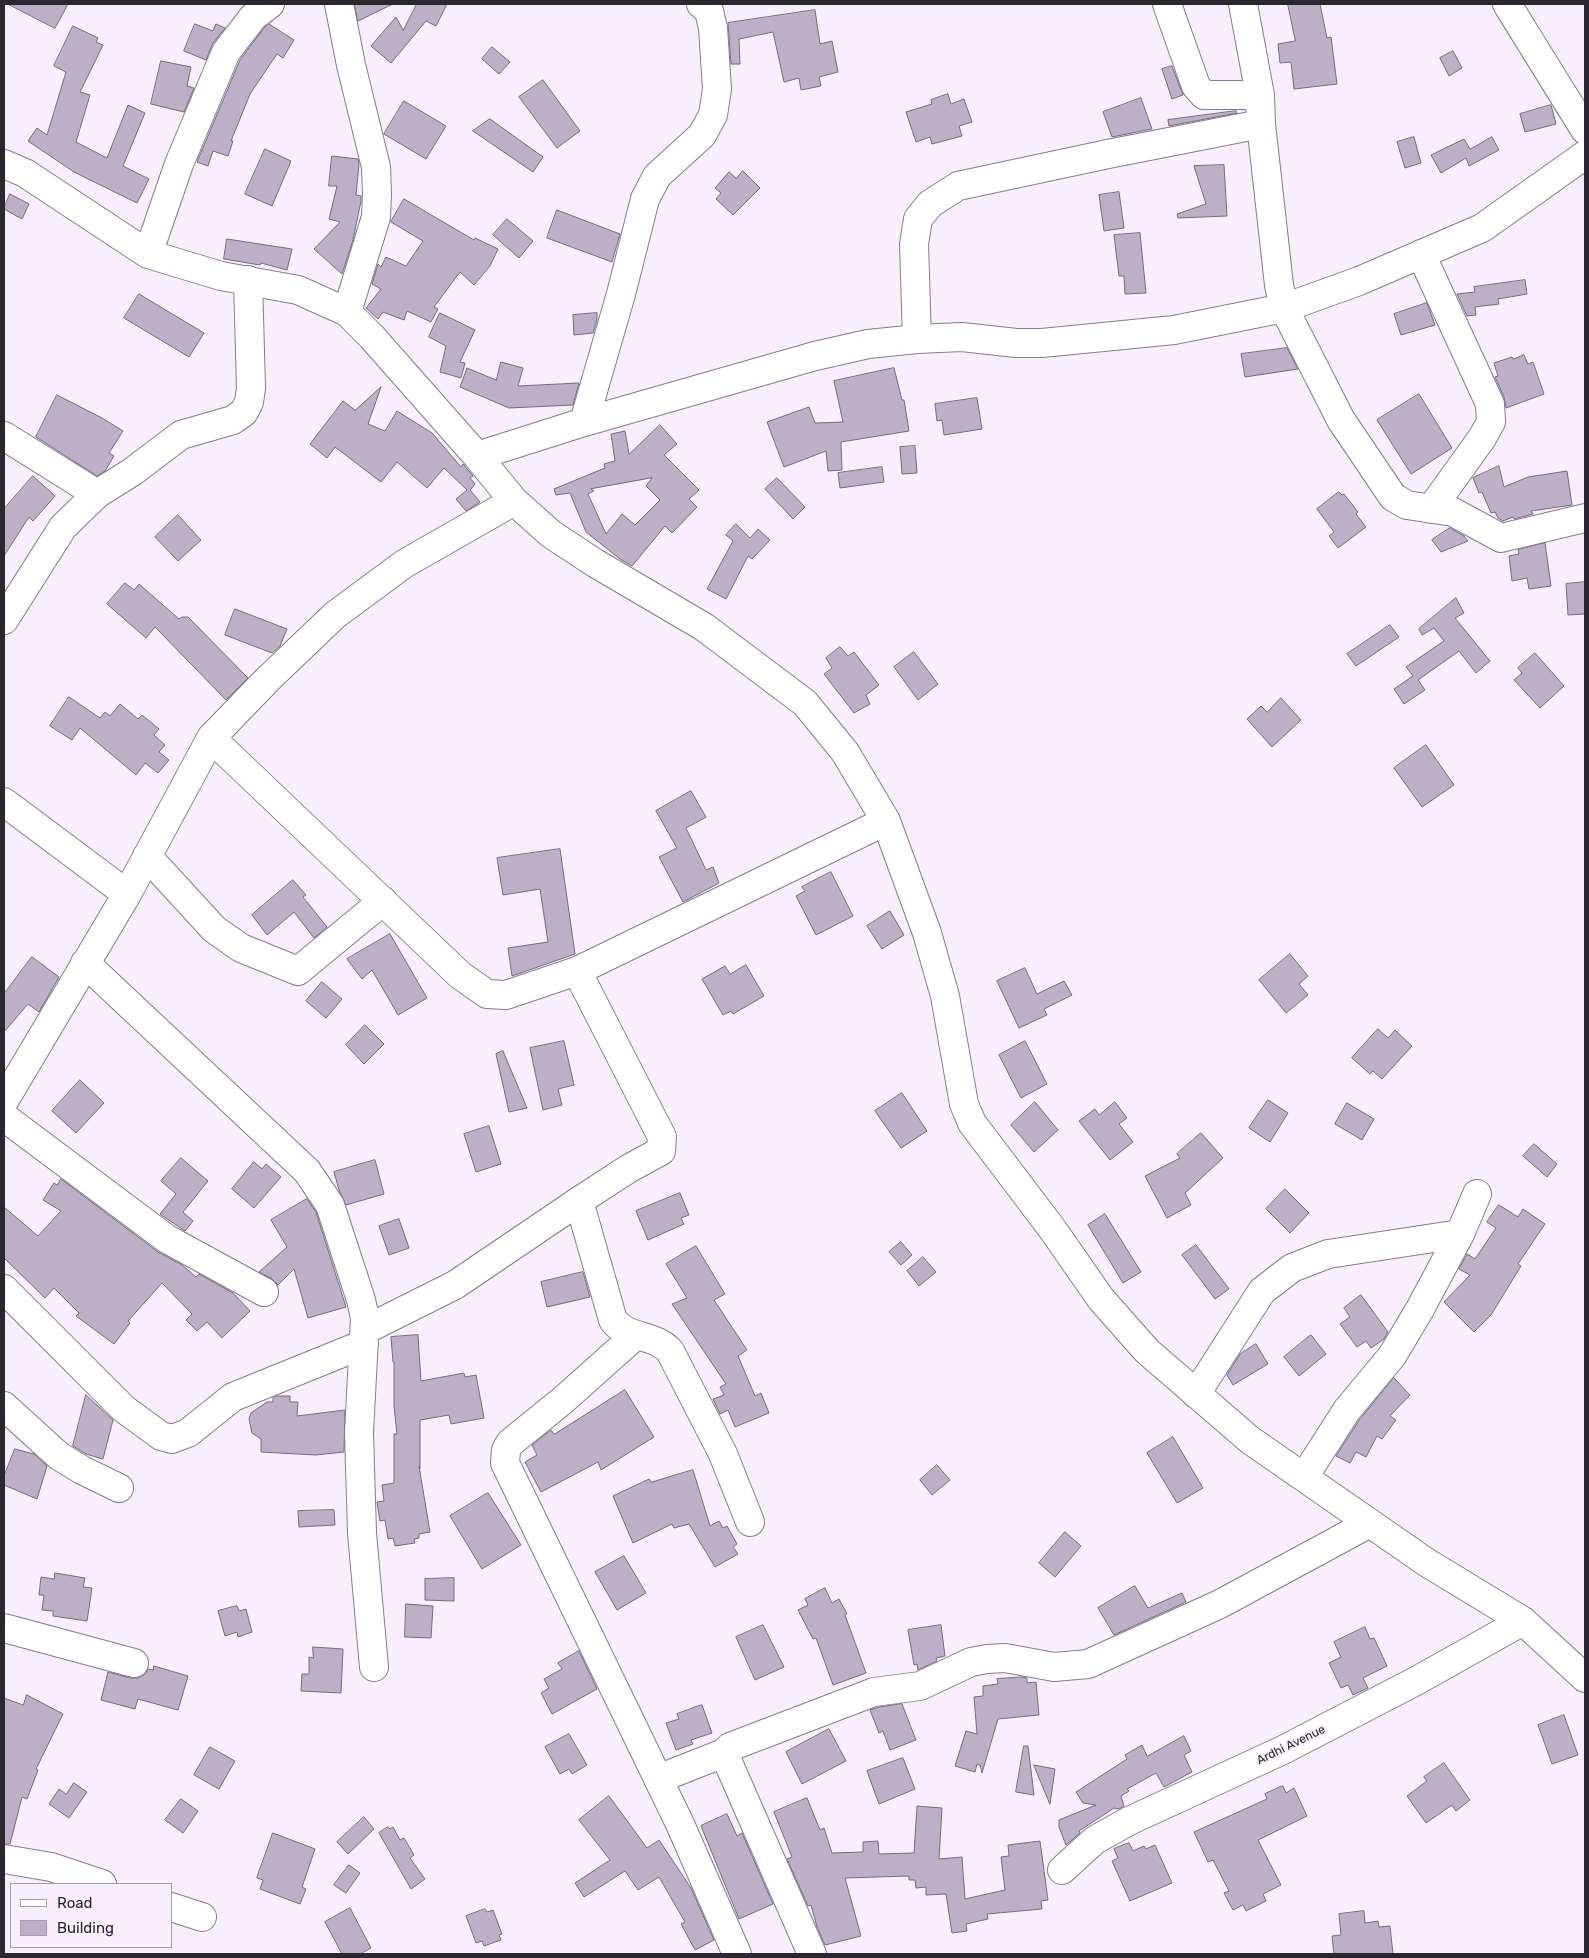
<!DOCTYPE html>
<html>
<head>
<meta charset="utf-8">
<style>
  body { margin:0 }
  #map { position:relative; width:1589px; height:1958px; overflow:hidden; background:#f7effd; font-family:Rubik,sans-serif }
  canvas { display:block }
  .frame { position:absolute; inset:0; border:5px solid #2b272f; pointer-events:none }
  .legend { position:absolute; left:10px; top:1883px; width:162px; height:65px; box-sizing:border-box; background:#f7effd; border:1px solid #a59fab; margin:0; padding:6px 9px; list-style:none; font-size:15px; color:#2b272f }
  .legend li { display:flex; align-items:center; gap:10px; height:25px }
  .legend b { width:25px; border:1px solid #a59fab }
</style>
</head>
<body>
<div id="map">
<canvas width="1589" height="1958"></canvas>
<div class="frame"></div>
<ul class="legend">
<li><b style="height:6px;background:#fff"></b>Road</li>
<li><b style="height:14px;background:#bcb0c6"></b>Building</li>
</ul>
</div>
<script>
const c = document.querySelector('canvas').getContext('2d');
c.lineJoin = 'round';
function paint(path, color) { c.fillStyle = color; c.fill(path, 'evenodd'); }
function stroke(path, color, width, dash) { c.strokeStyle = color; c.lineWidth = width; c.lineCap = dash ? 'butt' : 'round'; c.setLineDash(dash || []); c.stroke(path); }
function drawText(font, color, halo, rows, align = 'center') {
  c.font = font + ' Rubik,sans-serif'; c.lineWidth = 4.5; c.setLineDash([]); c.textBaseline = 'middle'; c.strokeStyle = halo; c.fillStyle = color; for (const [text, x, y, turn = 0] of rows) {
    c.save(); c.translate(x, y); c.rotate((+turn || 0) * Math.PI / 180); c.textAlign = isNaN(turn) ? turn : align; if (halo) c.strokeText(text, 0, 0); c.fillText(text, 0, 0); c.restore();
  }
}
const building = new Path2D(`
  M8,4h60l-13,24z
  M355,4h38l-35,17z
  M417,4h30l-11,22 -10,-5 -35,42 -20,-17 25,-29 7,13z
  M1288,4h32l7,34 4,-1 6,47 -43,5 -3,-27 -11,1 -2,-19 17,-3z
  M815,10l5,34 12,-3 6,31 -19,5 2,9 -20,4 -2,-12 -15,4 -11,-50 -34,7 1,25h-9l-3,-41z
  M195,24l18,7 3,-7 9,4 -12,15 -7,17 -22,-9z
  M269,24l25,16 -11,18 -6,-4 -27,40 -19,47h2l-5,15 -15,-5 -5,15 -11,-4 43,-102 24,-32z
  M73,26l25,12 -2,4 7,3 -23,47 10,3 -14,47 31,16 21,-53 17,8 -22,53 26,13 -12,24 -63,-31 -46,-31 9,-13 10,7 19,-63 -12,-6z
  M492,47l18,15 -11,12 -17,-15z
  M1453,51l9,17 -13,8 -9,-18z
  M161,61l30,6 -4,19 7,2 -10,24 -33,-8z
  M1172,66l11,29 -11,4 -10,-30z
  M543,80l37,51 -23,17 -38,-51z
  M948,94l3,10 13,-5 8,23 -13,4 3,10 -30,8 -2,-7 -14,5 -10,-30 26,-8 -1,-4z
  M1141,98l11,31 -40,8 -9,-25z
  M404,101l42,25 -20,33 -42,-25z
  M1551,105l5,19 -31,8 -5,-18z
  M1236,111l1,2 -68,13 -1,-6z
  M490,119l53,38 -10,15 -60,-41z
  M1414,137l7,26 -16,5 -8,-26z
  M1492,137l7,13 -30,16 -3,-8 -25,15 -10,-18 33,-16 6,10z
  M265,149l26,12 -19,45 -27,-12z
  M332,156l26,3 1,5 -3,31 5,1v5l-8,39 -11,34 -28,-25 26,-27 -11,-3 8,-33h-8z
  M1224,165l3,51 -49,2 -1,-4 29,-10 -12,-38z
  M743,171l17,17 -27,27 -17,-16 5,-6 -6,-5 14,-16 7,6z
  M1119,192l5,36 -20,3 -5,-36z
  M10,194l19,10 -7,15 -18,-10z
  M404,199l70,41 1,-2 23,11 -8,17 -16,19 -14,-13 -26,35 4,2 -7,13 -24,-11 -3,9 -21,-8 -5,7 -12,-11 15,-19 -9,-5 6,-20 3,3 5,-10 20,9 17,-25 -32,-19z
  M557,210l63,24 -8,28 -65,-24z
  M507,219l26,22 -14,17 -26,-23z
  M1140,233l6,60 -21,1 -1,-18h-5l-5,-41z
  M227,239l65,10 -5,21 -26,-7 -1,2 -36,-6z
  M1525,280l2,14 -29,5 1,5 -24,3 1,8 -9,1 -10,-22 18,-2 -1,-5z
  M139,294l65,39 -15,24 -65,-39z
  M1427,303l8,22 -34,10 -7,-21z
  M440,313l35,17 -15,32 5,1 -4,15 -21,-6 6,-26 -17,-9z
  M597,313v7l-4,13 -19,2 -1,-20z
  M1287,348l11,21 -53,8 -4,-23z
  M1524,355l4,9 5,-2 11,32 -38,14 -2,-11 -9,-20 3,-1 -4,-13 18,-6 1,2z
  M501,362l22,6 -5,18 61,-3 -6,22 -64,3 -49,-21 7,-19 29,12z
  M894,368l8,32h2l5,31 -68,11 1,28 -14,1 -2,-20 -42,16 -17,-45 42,-15 6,16 28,-1 -9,-41z
  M381,387l-13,37 17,7 12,-20 35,22 29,34 2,-3 10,12 -3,2 5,6 -5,6 10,12 -14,9 -10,-12 11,-9 -23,-22 -17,20 -30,-26 -16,20 -46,-35 -8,11 -17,-14 33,-43 12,9z
  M1419,394l33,54 -41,26 -34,-54z
  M57,395l45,23 21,13 -14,22 5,3 -9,15 -8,5 -61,-39z
  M977,398l5,31 -38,6 -2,-15 -5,1 -2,-17z
  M660,425l17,19 -13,11 35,35 -10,9 8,8 -25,26 -7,-7 -33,40 -12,-7 -34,-27 -16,-39 -14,2 -2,-6 51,-21 -1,-4 11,-3 -4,-27 14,-3 4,23zM652,478l-6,8 14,14 -25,25 -13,-11 -16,20 -18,-40 6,-3 -3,-2z
  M915,446l2,27 -15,1 -2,-27z
  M1499,466l5,21 24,-10 39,-6 5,34 -41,6 2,3 -19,5 -1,-2 -10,4 -5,-3 -3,-6 -4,1 -9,-21 -3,1 -6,-15z
  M882,467l2,15 -44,6 -2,-15z
  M33,476l22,20 -22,25 -4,-4 -25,39v-47z
  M777,478l28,29 -12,12 -28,-30z
  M1339,492l3,3 2,-1 14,18 -2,2 10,13 -28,21 -9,-12 5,-4 -17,-23z
  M178,515l23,25 -23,21 -23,-24z
  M736,524l14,14 8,-9 12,11 -18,19 -4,-3 -22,43 -19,-10 26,-48 -7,-6z
  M1450,528l14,8 4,5 -27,11 -9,-12z
  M1545,543l6,43 -22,3 -2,-11 -15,3 -3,-25 10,-2 -1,-4z
  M1585,582v32l-17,1 -2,-31z
  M125,583l9,7 5,-6 40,35 3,-2h6l60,61 -22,22 -71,-73 -9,11 -39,-34z
  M1456,598l8,15 -9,5 35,43 -14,12 -17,-22 -41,29 7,10 -21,14 -10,-15 19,-13 -7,-9 38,-26 -10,-13 -12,7 -3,-6z
  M235,609l52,20 -7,17 -8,7 -47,-18z
  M1390,625l9,12 -43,29 -9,-12z
  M840,647l8,9 6,-4 25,33 -13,10 4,9 -16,9 -30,-39 8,-6 -6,-10z
  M914,652l24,32 -20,16 -24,-33z
  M1535,653l29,33 -24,22 -26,-28 8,-7 -4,-5z
  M69,697l31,21 5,-6 5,4 10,-12 18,15 4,-4 17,14 -5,6 11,10 -6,7 10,8 -11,13 -13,-10 -9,12 -56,-47 -8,12 -22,-14z
  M1281,698l20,22 -29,27 -25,-28 14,-13 6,6z
  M1426,745l28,40 -32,22 -28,-39z
  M691,791l15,26 -20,11 20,42 7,-3 6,16 -36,19 -24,-45 18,-9 -21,-37z
  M560,849l15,105 -63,22 -4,-28 40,-6 -8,-53 -37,6 -6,-37z
  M831,872l22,44 -37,19 -20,-39 9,-5 -3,-4z
  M293,880l13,15 -3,2 24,30 -13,11 -20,-26 -27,23 -15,-20z
  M890,911l14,24 -22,14 -15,-23z
  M390,934l37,64 -29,17 -26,-45 -10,9 -15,-20z
  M1290,954l18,22 -9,8 9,11 -22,18 -27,-33z
  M32,957l27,20 -20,35 -11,-8 -24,28v-38z
  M746,965l18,31 -31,18 -2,-3 -8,4 -21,-36 23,-13 5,8z
  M1025,968l12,26 27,-13 8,14 -28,14 3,6 -28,13 -22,-47z
  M322,982l20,17 -16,19 -20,-17z
  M365,1025l19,19 -20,20 -18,-19z
  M1378,1029l10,9 7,-8 17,16 -30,33 -9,-8 -3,3 -18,-16z
  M564,1041l10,44 -16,4 4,16 -19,5 -13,-62z
  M1025,1041l22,43 -26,14 -22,-43z
  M503,1051l24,57 -18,4 -13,-58z
  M80,1080l24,23 -28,30 -24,-22z
  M902,1093l25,38 -26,17 -26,-37z
  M1268,1100l20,13 -18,29 -21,-14z
  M1035,1102l23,28 -24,22 -23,-27z
  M1115,1102l12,16 -8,6 14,18 -23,18 -31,-39 16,-12 4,6z
  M1347,1103l27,16 -12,21 -27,-16z
  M489,1126l12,38 -25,8 -12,-38z
  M1201,1133l22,25 -38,35 6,12 -24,13 -22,-42 35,-18 -3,-4z
  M1534,1144l23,20 -10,13 -24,-21z
  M181,1158l27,23 -25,31 10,9 -8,10 -25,-17 16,-20 -15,-13z
  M375,1160l9,34 -38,11 -7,-15 -5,-18z
  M254,1162l8,7 4,-5 15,13 -27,31 -22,-19z
  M61,1179l97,73 24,13 14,12 3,-3 34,19 17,18 -28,27 -15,-16 -10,9 -11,-11 6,-6 -30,-31 -34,38 2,2 -16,21 -38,-28 3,-3 -25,-25 -9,10 -41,-40v-51l34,29 23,-25 -18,-11 11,-17 3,2z
  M1285,1189l24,24 -19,20 -24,-24z
  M680,1193l9,22 -8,3 3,6 -36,16 -12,-29z
  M307,1199l9,13 30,95 -38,11 -14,-49 -16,16 -7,-7 -12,-6 28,-25 -16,-27z
  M1499,1205l19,12 5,-8 22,15 -27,40 3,2 -30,49 -17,17 -30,-30 26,-27 -11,-6 8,-15 8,5 21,-31 -9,-6z
  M1105,1214l36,58 -18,11 -35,-58z
  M399,1219l10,29 -20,7 -10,-29z
  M901,1242l11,13 -11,10 -12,-13z
  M1196,1245l33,44 -14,10 -33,-44z
  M696,1246l29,48 -11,6 33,50 -9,6 17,40 6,-3 8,20 -34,14 -7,-17 -8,4 -7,-15 11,-4 -4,-8 6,-3 -54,-80 15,-6 -21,-34z
  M923,1257l13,15 -17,14 -12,-15z
  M583,1272l7,25 -43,10 -6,-25z
  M1361,1295l27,37 -4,7 -13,9 -5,-7 -9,6 -17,-23 10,-7 -6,-9z
  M418,1335l3,46 43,-8 1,4 11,-2 8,43 -33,6 -2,-9 -29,5v49l-1,-3 11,66 -11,2v4l-5,1 1,4 -20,3 -2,-8 -5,1 -3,-19 -5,1 -3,-19 7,-1 -2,-16 12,-2v-49h3l-3,-28v-44h-1l-2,-25z
  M1311,1335l15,19 -27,22 -15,-19z
  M1256,1344l12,20 -35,21 -6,-10 13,-21z
  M1394,1378l16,17 -20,21 6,4 -14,19 -5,-3 -11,21 -10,-5 -6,11 -14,-7 24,-37z
  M625,1390l29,47 -53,33 -3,-8 -57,30 -16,-30 12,-7 -5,-10 19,-15 3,4z
  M86,1395l27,25 -10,39 -17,-5 -13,-8z
  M277,1396h13v6h8l-1,14 48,-6 -1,42 -28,3 -55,-3v-13l-9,-6 -3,-14 2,-6 16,-11h6v-4z
  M1173,1437l30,51 -26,15 -30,-50z
  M15,1449l19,5 13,12 -10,33 -33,-14v-9z
  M937,1465l13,15 -18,15 -12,-15z
  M693,1470l17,56 9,-5 4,7 4,-2 10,18 -4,3 5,7 -23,13 -26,-43 -15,4 -2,-4 -39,19 -20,-47 36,-17 2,3z
  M488,1493l33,52 -39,24 -32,-53z
  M334,1510l1,15 -36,2 -1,-16z
  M1065,1532l16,14 -26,31 -16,-14z
  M624,1556l22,37 -29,17 -22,-38z
  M55,1573l30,5 -2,9 9,1 -5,33 -34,-5v-5l-11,-1 2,-15h-5l2,-18 13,2z
  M454,1578v23l-29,-1v-21z
  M1135,1586l13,22 34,-15 4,9 -72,33 -16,-27z
  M825,1588l7,15 7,-4 8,15 -2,1 21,58 -33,12 -17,-47 -3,1 -15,-29 10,-5 -3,-6z
  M406,1604l27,2 -2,32 -26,-1z
  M237,1606l2,5 7,-2 6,23 -14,5 -1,-5 -12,4 -7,-25z
  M763,1625l21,42 -29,13 -19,-43z
  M941,1625l4,31 -9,2 1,3 -19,9 -1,-6 -3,1 -6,-35z
  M1365,1627l5,12 4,-1 13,28 -24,12 5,10 -15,7 -5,-10 -7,3 -12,-25 12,-6 -7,-15z
  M313,1647l30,2 -2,44 -40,-2 1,-17h7v-17l4,1z
  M579,1651l18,38 -45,25 -11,-21 8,-5 -5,-9 18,-10 -4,-6z
  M154,1666l34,10 -10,34 -40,-11 -3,10 -34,-9 7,-28 22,6h8l7,-4 3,-5 5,1z
  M1022,1677l5,1v5l9,-1 3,33 -41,4 -16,54 -2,-8 -3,-1 -2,8 -20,-6 11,-35 11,3 -3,-37 9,-1v-10l15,-2 -1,-5z
  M27,1695l36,19 -27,55 2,1 -11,29 -5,-2 -12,47h-6v-146l19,7z
  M902,1704l14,36 -26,10 -7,-19 -4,2 -9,-23 9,-3z
  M702,1705l10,28 -21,7 2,4 -17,6 -10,-27 13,-4 -2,-5z
  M1564,1715l14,40 -26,9 -14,-39z
  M829,1729l17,32 -44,23 -16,-32z
  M569,1734l18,31 -15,9 -3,-5 -9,5 -15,-27z
  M1184,1736l7,15 -7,4 8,17 -28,15 -8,-14 -29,16 2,2 -8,5 3,10 -5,3 -5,-1 -35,23 1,2 -14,12 -7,-18v-7l37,-15 -13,-2 -7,-11 51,-33 -2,-4 17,-10 5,11z
  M1024,1746h4l6,49 -18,-3z
  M210,1747l25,14 -16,28 -25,-14z
  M903,1758l12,31 -36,15 -12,-33z
  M1444,1763l26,37 -14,11 -4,-6 -26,18 -19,-27 20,-15 -3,-4z
  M1034,1765l21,4 -5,35z
  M74,1783l13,9 -18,26 -20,-14 10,-15 7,5z
  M1283,1786l3,7 8,-5 13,28 -49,24 23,45 -18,9 3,7 -20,10 -3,-6 -10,5 -9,-17 5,-2 -16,-31 -5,2 -14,-30 73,-33 -2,-5z
  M609,1796l38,52 12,-8 32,48 23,52 -19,10 -14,-26 4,-2 -26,-45 -21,13 -13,-19 -41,26 -9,-14 35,-23 -31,-40z
  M807,1798l13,32 4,-2 8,25 31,-1v-10l15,-1 1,13 35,-1 3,-47 25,2 -3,51 23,-2 3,42 40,-9 -4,-33 8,-1 -1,-11 32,-4 8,59 -7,1 1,8 -55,5 1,5 -22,5 1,7 -15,2 -6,-39 -20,1v-8l-10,1 -1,-8h-6v-4l-64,2 16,58 -36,9 -8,-18 -6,-22 -3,1 -21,-47 5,-2 -18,-45z
  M181,1799l17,12 -15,22 -18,-13z
  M727,1814l10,22 5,-3 31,71 -34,15 -38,-93z
  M364,1817l10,12 -26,25 -11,-12z
  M388,1827l2,2 3,-2 7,13 4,-2 10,17 -4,3 15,21 -14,10 -32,-56z
  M273,1833l42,16 -13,38 4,2 -6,15 -40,-15 3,-9 -6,-2z
  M1129,1843l4,8 11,-5 2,3 9,-4 17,38 -42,18 -18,-40 6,-3 -4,-9z
  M349,1865l11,8 -14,20 -12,-8z
  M350,1908l21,40 -11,6h-18l-17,-32z
  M485,1909l2,3 6,-2 9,24 -3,1 2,5 -17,6 -2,-5 -6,2 -10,-27z
  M1364,1911l1,12 13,-2 1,6 11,-1 3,28h-59l-2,-18 9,-1 -2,-21z`);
const minor = new Path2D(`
  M339,4l12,61 25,102 1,26 -1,24 -29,95
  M1167,4l29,82 8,9h56
  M1243,4l17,91 1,29 18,161 5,23 57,112 52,77 14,8 46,7 48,26 84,-20
  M1507,4l78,126
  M4,164l21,9 123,81 73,22 77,14 49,22 25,25 105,119 37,45 37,33 44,29 109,64 101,76 40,49 41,69 41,112 18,63 19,108 8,19 81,107 48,69 46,52 103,89 176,122 97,59 62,57
  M148,254l31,-90 47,-112 27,-35 17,-13
  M1421,254l69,150 1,18 -9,16 -51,71
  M917,339l-3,-95 4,-25 12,-15 28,-18 150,-32 153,-30
  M584,422l37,-128 24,-95 12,-23 45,-41 11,-20 4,-26 -4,-61 -4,-17 -8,-7
  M4,436l93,58
  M477,456l107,-34 231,-66 53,-12 49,-5 45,-2 54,6h26l132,-13 110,-22 75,-27 123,-53 103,-73
  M4,620l59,-93 34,-33 35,-22 49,-37 52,-15 11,-8 5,-10 2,-14 -3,-108
  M211,738l249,237 27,19 19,1 71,-24 309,-150
  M4,802l123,92
  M147,856l67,73 27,19 57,23 85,-70
  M85,963l222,208 23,34 31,95 4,18 -6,115 3,100 12,134
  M4,1101l123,-207 84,-156 56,-58 68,-65 69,-51 110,-63
  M4,1117l163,122 97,53
  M579,1201l34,119c15,20 40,13 57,31l53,103 27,68
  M4,1289l120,120 37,27 11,3 16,-6 45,-36 131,-53
  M365,1330l90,-45 124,-84 49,-32 33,-18 1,-14 -85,-166
  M636,1335l-74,66 -52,42 -4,7 -1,13 175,361 57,130
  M1196,1394l66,-103 30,-23 36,-14 132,-20
  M4,1406l55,50 23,14 37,18
  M1304,1477l43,-67 45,-54 28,-47 40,-75 17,-40
  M4,1628l130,35
  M724,1753l88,201
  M658,1779l66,-26 6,-6 144,-55 46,-6 51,-24 16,-3 18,-1 49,9 34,-3 132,-60 150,-81
  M4,1859l47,8 51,17
  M1062,1870l33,-30 34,-19 154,-71 133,-69 107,-60
  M171,1907l31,10`);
const streetNames = [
  ["Ardhi Avenue",1291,1745,-26]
];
paint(building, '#bcb0c6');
stroke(building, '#766a7f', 1);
stroke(minor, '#877b90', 30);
stroke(minor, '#fff', 28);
drawText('12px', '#2b272f', '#f7effd', streetNames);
</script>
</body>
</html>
